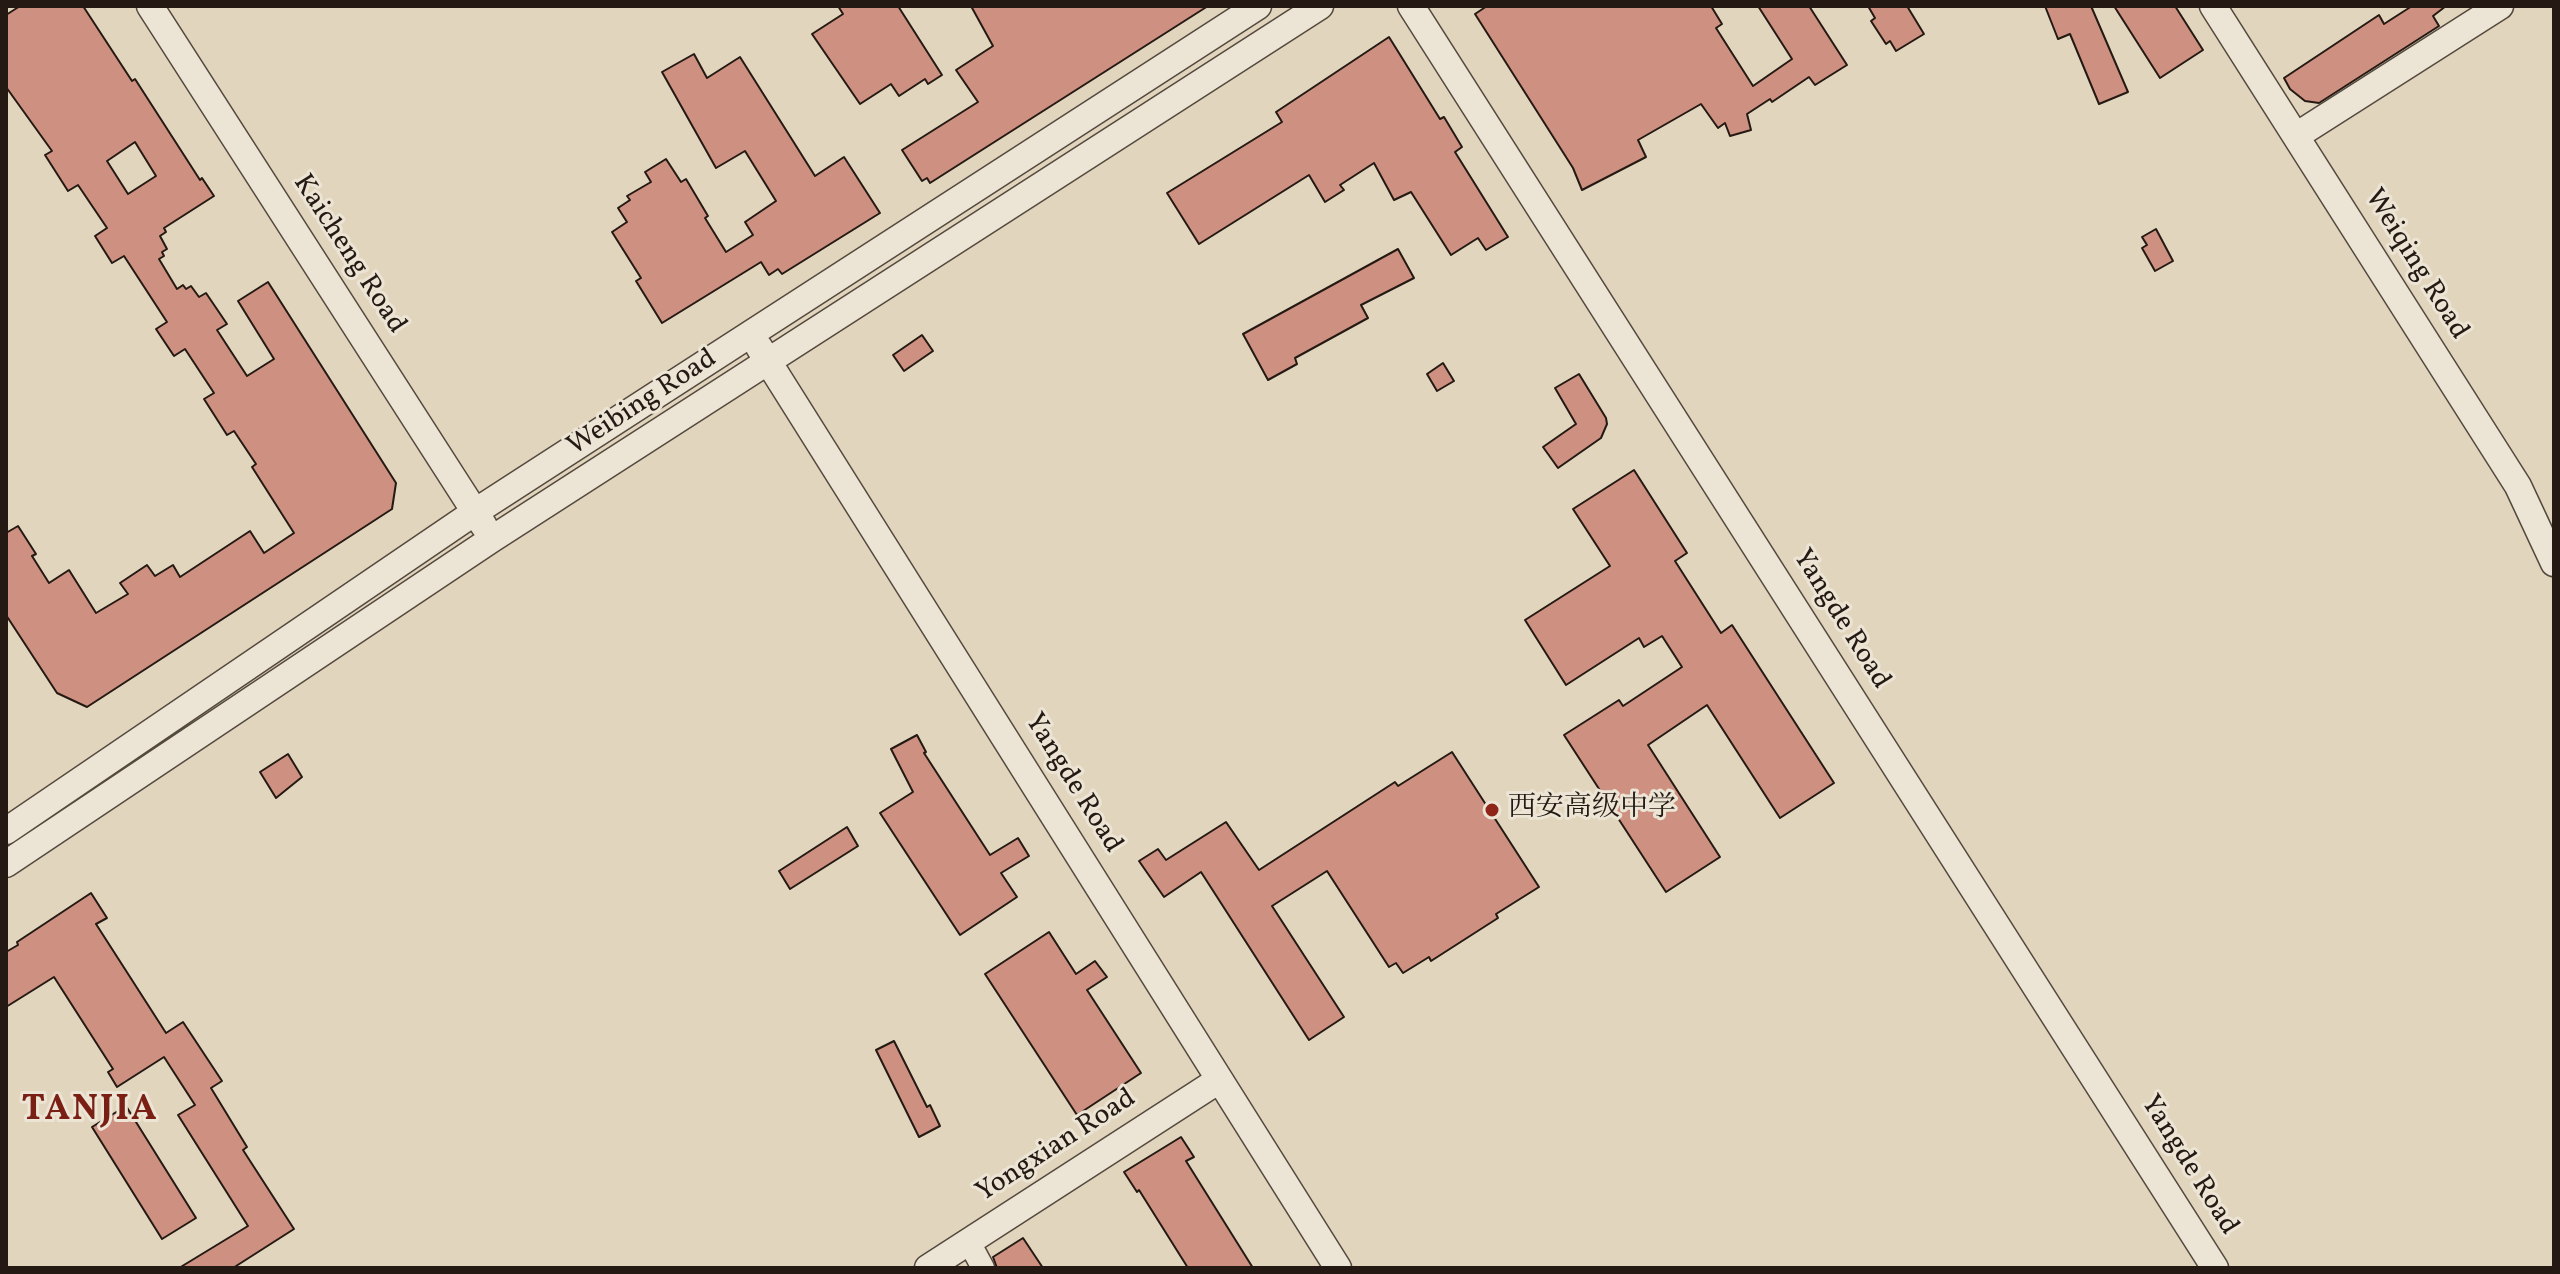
<!DOCTYPE html>
<html>
<head>
<meta charset="utf-8">
<style>
  body { margin:0 }
  #map { position:relative; width:2560px; height:1274px; overflow:hidden; background:#e2d5bd; font-family:Vollkorn,serif }
  canvas { display:block }
  .frame { position:absolute; inset:0; border:8px solid #241a13; pointer-events:none }
</style>
</head>
<body>
<div id="map">
<canvas width="2560" height="1274"></canvas>
<div class="frame"></div>
</div>
<script>
const c = document.querySelector('canvas').getContext('2d');
c.lineJoin = 'round';
function paint(path, color) { c.fillStyle = color; c.fill(path, 'evenodd'); }
function stroke(path, color, width, dash) { c.strokeStyle = color; c.lineWidth = width; c.lineCap = dash ? 'butt' : 'round'; c.setLineDash(dash || []); c.stroke(path); }
function drawText(font, color, halo, rows, align = 'center') {
  c.font = font + ' Vollkorn,"Noto Serif SC",serif'; c.lineWidth = 6; c.setLineDash([]); c.textBaseline = 'middle'; c.strokeStyle = halo; c.fillStyle = color; for (const [text, x, y, turn = 0] of rows) {
    c.save(); c.translate(x, y); c.rotate((+turn || 0) * Math.PI / 180); c.textAlign = isNaN(turn) ? turn : align; if (halo) c.strokeText(text, 0, 0); c.fillText(text, 0, 0); c.restore();
  }
}
const building = new Path2D(`
  M20,6h63l49,75 3,-2 65,101 2,-2 12,18 -50,32 2,4 -6,4 7,13 -5,3 2,4 -5,3 18,30 6,-4 3,4 5,-3 8,11 7,-4 21,31 -10,6 30,46 27,-17 -36,-58 30,-19 128,201 -4,26 -305,198 -30,-14 -51,-78v-82l12,-7 18,28 -4,2 17,27 20,-13 27,43 32,-19 -8,-11 27,-18 8,11 18,-11 7,12 70,-46 14,22 30,-20 -42,-66 4,-3 -22,-33 -7,4 -23,-36 10,-6 -29,-44 -11,7 -18,-27 11,-7 -43,-66 -12,7 -17,-27 12,-8 -29,-43 -10,6 -23,-36 7,-4 -46,-64v-72zM135,142l21,34 -28,18 -21,-33z
  M838,6h60l44,69 -14,9 -3,-5 -26,17 -8,-12 -31,20 -48,-70 31,-20z
  M971,6h237l-278,177 -3,-5 -5,3 -20,-31 76,-48 -22,-32 37,-24z
  M1487,6h224l11,18 -6,4 37,58 39,-27 -34,-53h51l38,59 -32,20 -6,-8 -37,25 -2,-3 -23,15 4,16 -21,6 -5,-13 -7,5 -17,-24 -63,36 8,17 -64,33 -9,-22 -98,-154z
  M1868,6h39l17,28 -28,17 -6,-10 -4,3 -15,-23 4,-3z
  M2045,6h46l37,86 -29,12 -29,-70 -12,5z
  M2114,6h61l28,44 -43,28z
  M2412,6h34l-13,10 6,10 -120,77 -14,-2 -15,-12 -6,-11 95,-63 5,9z
  M1389,37l51,82 4,-2 18,30 -7,5 53,85 -22,13 -8,-12 -27,17 -40,-63 -17,8 -20,-37 -34,22 4,5 -19,12 -16,-27 -110,69 -32,-51 115,-71 -6,-10z
  M694,54l13,24 33,-21 75,119 29,-19 36,56 -98,61 -4,-5 -9,6 -8,-13 -99,61 -26,-42 5,-3 -29,-46 15,-10 -9,-14 12,-8 -3,-4 24,-14 -6,-10 21,-13 15,23 5,-3 22,37 -3,2 21,34 27,-17 -8,-13 31,-21 -31,-50 -29,17 -54,-96z
  M2156,229l17,32 -18,10 -13,-23 5,-3 -5,-8z
  M1398,249l16,29 -53,27 7,13 -73,40 2,6 -29,16 -25,-46z
  M922,335l11,16 -29,20 -11,-16z
  M1443,363l11,18 -17,10 -10,-17z
  M1579,374l27,44 1,6 -6,14 -43,30 -15,-21 33,-23 -21,-36z
  M1634,470l53,83 -12,8 46,72 11,-8 102,158 -54,35 -73,-113 -59,40 72,112 -54,35 -102,-157 55,-35 4,6 59,-39 -20,-31 -18,11 -5,-9 -73,47 -41,-65 85,-54 -37,-57z
  M917,735l9,17 -2,1 66,102 28,-17 11,18 -28,17 16,24 -57,38 -80,-122 33,-21 -22,-43z
  M1452,752l87,135 -43,27 2,4 -67,43 -2,-4 -26,16 -7,-10 -7,4 -62,-96 -55,35 72,111 -35,23 -108,-168 -37,25 -25,-36 19,-12 8,11 60,-38 33,48 136,-88 3,4z
  M288,754l14,23 -26,21 -16,-26z
  M847,827l11,19 -68,43 -11,-18z
  M91,893l16,25 -11,6 70,109 17,-11 39,59 -11,7 36,59 -4,3 51,79 -61,39h-54l69,-42 -70,-111 17,-10 -31,-48 -47,30 -9,-15 5,-3 -59,-92 -48,30v-55l12,-7 -1,-3z
  M1049,932l27,42 19,-13 12,16 -20,13 54,83 -64,42 -92,-141z
  M894,1041l33,66 3,-2 10,21 -21,11 -43,-87z
  M126,1106l70,112 -34,21 -70,-112z
  M1181,1137l13,20 -8,4 67,107h-65l-49,-78 -2,2 -13,-20z
  M1023,1238l20,30h-46l-4,-11z`);
const minor = new Path2D(`
  M969,1242l14,26`);
const tertiary = new Path2D(`
  M150,6l334,520
  M1411,6l804,1262
  M2213,6l305,480 36,77
  M2296,136l204,-130
  M759,347l579,921
  M6,831l469,-319 783,-506
  M6,864l486,-325 828,-533
  M928,1268l291,-188`);
const markers = [
  [1492,810,8,"#8f2418"]
];
const streetNames = [
  ["Kaicheng Road",348,255,57],
  ["Weiqing Road",2415,265,58],
  ["Weibing Road",643,404,-33],
  ["Yangde Road",1840,620,58],
  ["Yangde Road",1072,784,58],
  ["Yongxian Road",1057,1147,-33],
  ["Yangde Road",2188,1166,58]
];
const poiNames = [
  ["西安高级中学",1508,810]
];
const districtNames = [
  ["TANJIA",90,1112]
];
paint(building, '#ce9080');
stroke(building, '#241a13', 2);
stroke(minor, '#54493e', 25);
stroke(tertiary, '#54493e', 29);
stroke(minor, '#ece4d4', 22);
stroke(tertiary, '#ece4d4', 26);
for (const [x, y, r, color] of markers) { const dot = new Path2D(); dot.arc(x, y, r, 0, 2 * Math.PI); c.fillStyle = color; c.fill(dot); stroke(dot, '#ece4d4', 3); }
drawText('28px', '#241a13', '#ece4d4', streetNames);
drawText('28px', '#241a13', '#ece4d4', poiNames, 'left');
c.letterSpacing = '2px';
drawText('bold 36px', '#7a1f14', '#ece4d4', districtNames);
c.letterSpacing = '0px';
</script>
</body>
</html>
